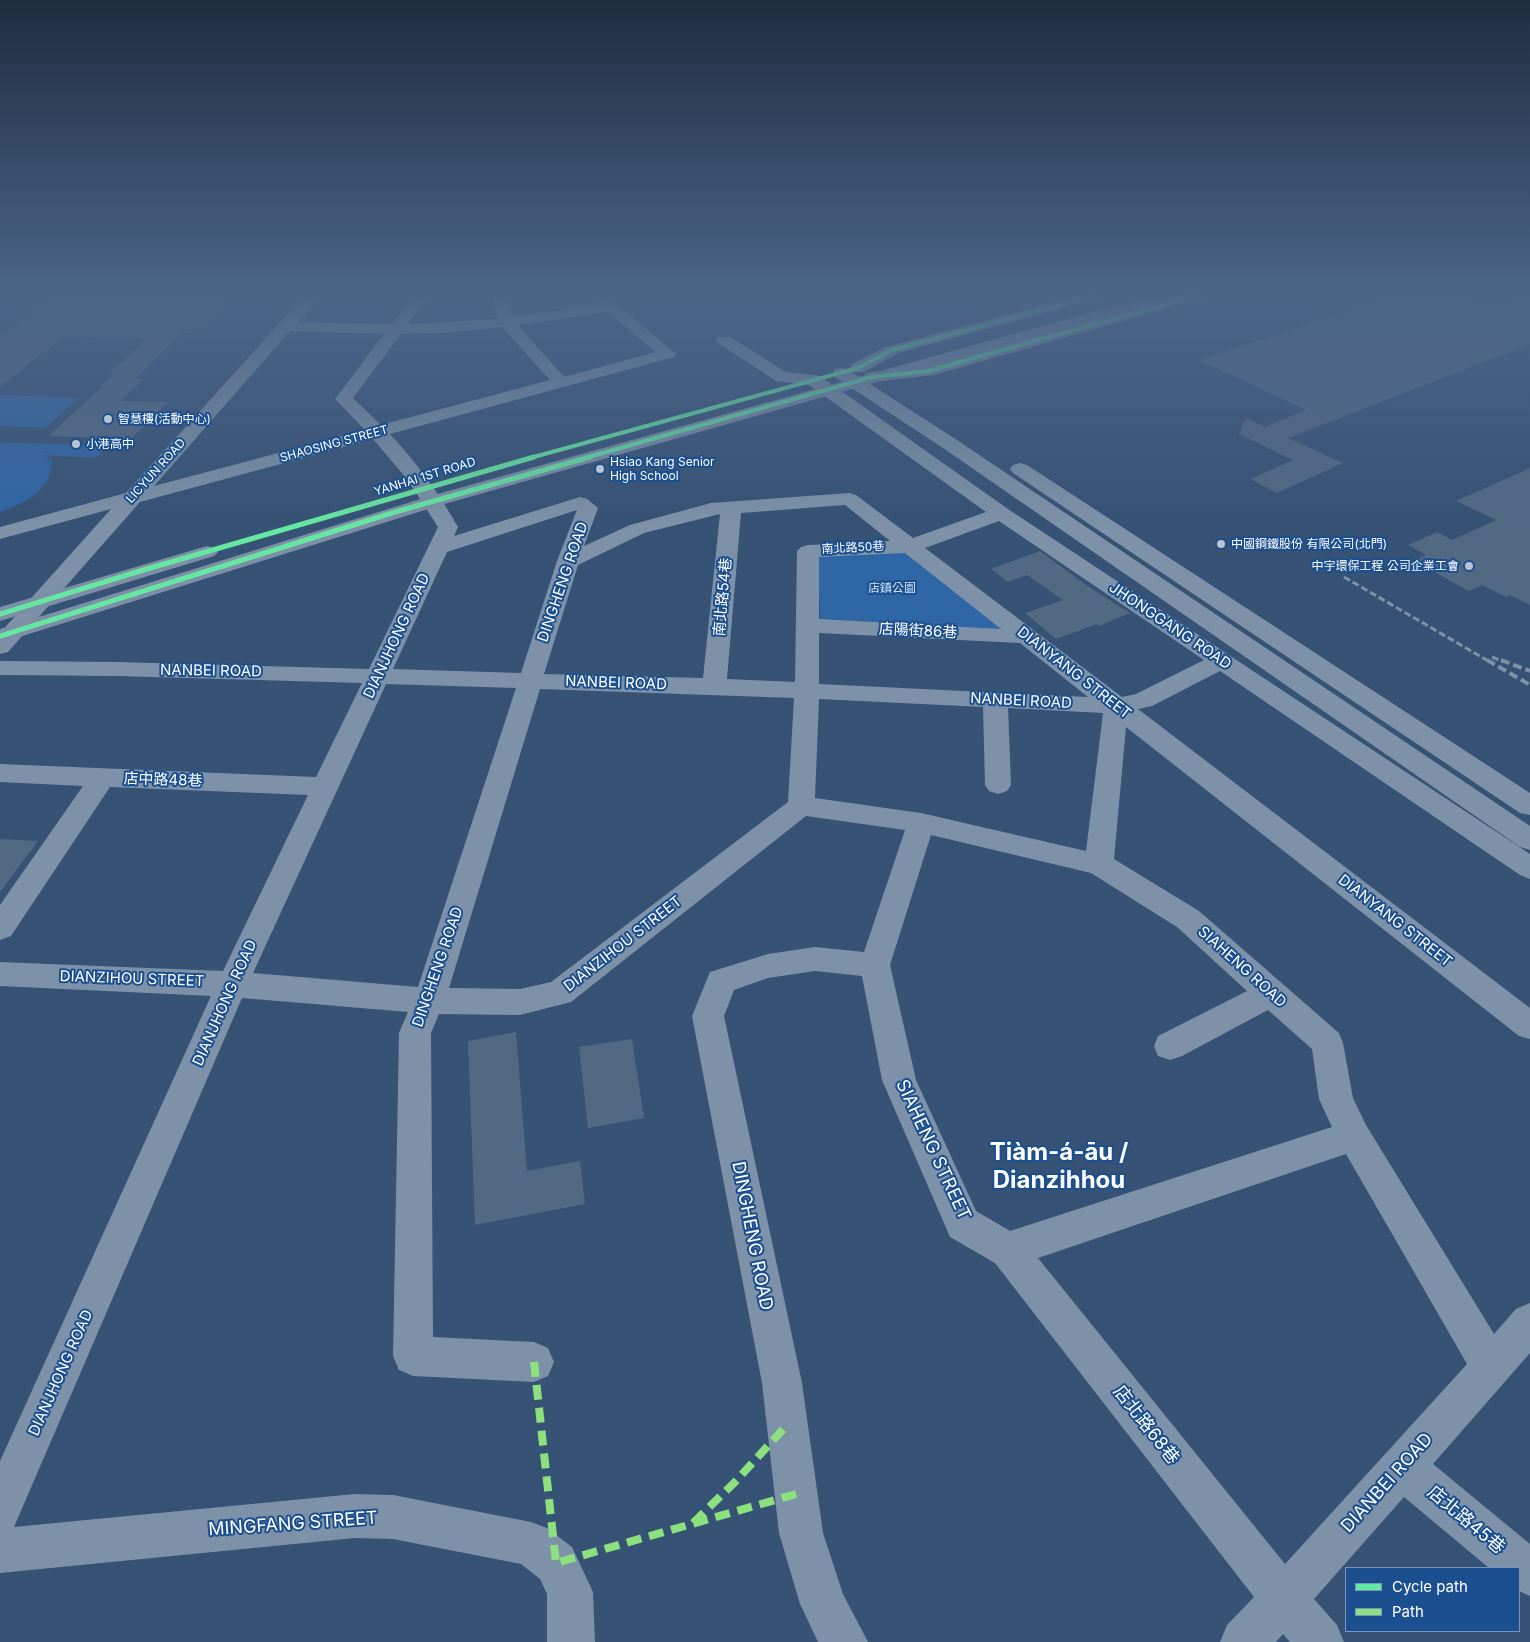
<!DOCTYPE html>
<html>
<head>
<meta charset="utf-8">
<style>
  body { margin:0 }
  #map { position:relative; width:1530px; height:1642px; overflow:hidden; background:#365274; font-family:Inter,sans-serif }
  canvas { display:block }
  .legend { position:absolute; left:1345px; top:1567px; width:175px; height:65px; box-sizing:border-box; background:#1b4f8f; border:1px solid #7695bc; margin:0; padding:6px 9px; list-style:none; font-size:15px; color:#fff }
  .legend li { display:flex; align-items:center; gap:10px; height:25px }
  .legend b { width:25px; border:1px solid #7695bc }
</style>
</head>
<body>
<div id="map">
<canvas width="1530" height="1642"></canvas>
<ul class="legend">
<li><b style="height:6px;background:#66e7a1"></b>Cycle path</li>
<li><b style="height:6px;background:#8de07e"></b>Path</li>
</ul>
</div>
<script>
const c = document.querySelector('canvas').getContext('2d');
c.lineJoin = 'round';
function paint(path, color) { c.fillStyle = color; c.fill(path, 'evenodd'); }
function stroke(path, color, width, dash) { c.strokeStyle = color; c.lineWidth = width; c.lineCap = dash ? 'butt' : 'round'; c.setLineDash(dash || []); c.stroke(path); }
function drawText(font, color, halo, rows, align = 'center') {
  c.font = font + ' Inter,"Noto Sans TC",sans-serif'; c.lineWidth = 4; c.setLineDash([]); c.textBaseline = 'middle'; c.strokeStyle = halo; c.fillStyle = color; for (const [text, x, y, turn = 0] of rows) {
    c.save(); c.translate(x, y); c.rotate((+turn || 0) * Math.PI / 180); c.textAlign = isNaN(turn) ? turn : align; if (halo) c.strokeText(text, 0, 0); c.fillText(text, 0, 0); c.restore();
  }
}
const green = new Path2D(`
  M0,395l79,3 -34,30 -45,-2z
  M0,442l107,4 -11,12 -53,-3 9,5c0,31 -26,42 -52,52z
  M906,552l102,78 -188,-11 -2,-64z`);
const building = new Path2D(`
  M52,296h166l11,8 -24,24h-8l-5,5h-10l-47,46h8l-22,22 47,1 -37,37 -83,-3 54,-49h-2l13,-13h-4l37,-35 -82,-3 -64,51v-51z
  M1393,296h66l32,11 32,-11h7v48l-242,94 55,25 -66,30 -27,-14 43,-19 -54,-26 7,-16 19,9 41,-17 -107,-50z
  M1530,468v137l-20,-10 -4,2 -24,-12 -13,6 -55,-30 12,-6 -18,-10 29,-13 15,8 44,-20 -40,-19z
  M1040,551l46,34 44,28 -31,13 -2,-2 -41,15 -31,-26 38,-13 -36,-25 -19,7 -17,-13z
  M0,839l38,2 -38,51z
  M516,1032l11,139 53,-10 5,43 -110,21 -7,-184z
  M632,1039l12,79 -56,10 -9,-81z`);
const minor = new Path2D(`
  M304,296h16l-22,26 94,2 22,-28h15l-21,28 90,-5 -5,-20 4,-3h9l7,21 86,-13 -8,-8h16l69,58 -2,3 -284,77c26,28 49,59 68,93l-4,9 126,-39 7,2 11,9 -14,38 46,-21 81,-22 138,-10 7,2 57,43 73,-26 -177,-127 -33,-4 -58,-38 -2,-3 2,-3h12l56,35 34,4 188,133 522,345v25l-10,-4 -300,-204 -68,35 -14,3 392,299v31l-11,-3 -393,-309 -12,132 85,52 140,122 4,10 10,55 13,27 128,209 22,-25 14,-6v50l-97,111 97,80v52l-11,-5v-23h-30l-85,-71 -90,102 23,26 7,17h-54l-7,-8 -7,8h-56l7,-17 27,-28 -259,-334 -45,-26 -68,-157 -20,-104 -47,-5 -47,7 -34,12 -10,26 78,367 21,150 20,61 25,48h-50l-18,-38 -21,-71 -17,-150 -70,-367 18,-44 58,-18 47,-7 49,5 41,-122 -99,-14 -235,186 -51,13 -81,-1 -8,19 2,304 101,5 14,6 6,14 -6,14 -14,6 -121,-6 -14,-6 -6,-14 6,-323 9,-21 -166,-14 -228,529 341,-33 38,1 138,27 16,6 25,19 21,45 2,50h-48v-48l-7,-15 -19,-15 -128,-25 -38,-1 -355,35v-112l211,-465 -211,-10v-24l223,9 85,-176 -198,-8 -99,149 -11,4v-35l83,-119 -83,-4v-18l316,13 46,-94 -244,-7 -118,-1v-14l118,1 251,7 69,-142 -31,-48 -34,-40 -233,63 -132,150 -8,2v-21l111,-124 -111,30v-12l126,-34zM608,312l48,40 -92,25 -46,-52zM502,327l48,53 -169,45 -28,-27 48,-64 44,-1zM290,331l94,3 -49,65 30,31 -211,56zM845,505l45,36 -82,4 -7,2 -4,4 -2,131 -68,-3 14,-166zM577,510l-20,51 -36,112 -128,-4 54,-117zM720,514l-17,164 -159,-4 34,-109 66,-32zM999,521l205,139 -68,34 -14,3 -197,-149zM905,553l96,76 -182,-10v-62zM819,633l201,10 68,54 -269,-13zM386,684l130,4 -98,299 -165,-14zM540,689l254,9 -6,104 -237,180 -31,7 -71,-1zM819,699l164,8 2,78 4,6 9,3 9,-3 4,-6 -3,-77 95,5 -17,138 -165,-38 -106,-15zM931,835l160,38 86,54 70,64 -89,45 -4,10 4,10 12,4 12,-4 86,-46 44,39 7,50 13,28 -322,104 -34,-20 -60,-131 -26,-115zM1346,1154l121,210 -182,200 -247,-306z
  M1077,296h24l-3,3 -200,54 -34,19h-12l-2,-4 2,-4 34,-17z
  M1180,296h23l-3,3 -266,76 -62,7 -6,-1 -2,-4 2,-4 6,-1 55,-6z
  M841,368l6,1 110,71 573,386v24l-10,-3 -577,-399 -108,-71 -2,-4 2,-4z
  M1020,463l7,2 503,328v22l-10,-2 -507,-340 -3,-4 3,-4z`);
const major = new Path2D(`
  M1150,296h23l-3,3 -729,206 -441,138v-14l427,-132z
  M207,546l7,2 4,4 -4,4 -214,65v-14z`);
const railFar1 = new Path2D(`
  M1344,577l146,85
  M1492,657l12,5`);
const rail = new Path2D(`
  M1487,660l43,25
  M1501,660l29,11`);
const quiet = new Path2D(`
  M534,1362l22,201 240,-69
  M693,1523l42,-41 52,-57`);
const cyclewayFar1 = new Path2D(`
  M530,458l328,-90 34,-18 201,-54
  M585,458l287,-81 56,-6 267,-75`);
const cycleway = new Path2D(`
  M0,614l140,-43 394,-114
  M0,636l395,-124 195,-55`);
const markers = [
  [108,419,5,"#b9c2ce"],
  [76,444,5,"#b9c2ce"],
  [600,469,5,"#b9c2ce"],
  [1221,544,5,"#b9c2ce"],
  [1469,566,5,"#b9c2ce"]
];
const farPoinames = [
  ["智慧樓(活動中心)",118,419],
  ["小港高中",86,444],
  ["Hsiao Kang Senior",610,462],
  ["High School",610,476],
  ["中國鋼鐵股份 有限公司(北門)",1231,544],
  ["中宇環保工程 公司企業工會",1459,566,"right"]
];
const farStreetnames = [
  ["SHAOSING STREET",334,444,-15],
  ["LICYUN ROAD",156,471,-48],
  ["YANHAI 1ST ROAD",425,477,-17],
  ["南北路50巷",853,548,-3]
];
const farParknames = [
  ["店鎮公園",892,588]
];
const streetNames = [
  ["DINGHENG ROAD",563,582,-71],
  ["南北路54巷",723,597,-85],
  ["JHONGGANG ROAD",1170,626,34],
  ["店陽街86巷",918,631,3],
  ["DIANJHONG ROAD",397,636,-65],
  ["NANBEI ROAD",211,671,1],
  ["DIANYANG STREET",1074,673,38],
  ["NANBEI ROAD",616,683,2],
  ["NANBEI ROAD",1021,701,3],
  ["店中路48巷",163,780,2],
  ["DIANYANG STREET",1395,921,38],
  ["DIANZIHOU STREET",623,944,-38],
  ["DINGHENG ROAD",438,967,-71],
  ["SIAHENG ROAD",1242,967,42],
  ["DIANZIHOU STREET",132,979,2],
  ["DIANJHONG ROAD",225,1003,-66],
  ["DIANJHONG ROAD",61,1373,-66]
];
const nearStreetnames = [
  ["SIAHENG STREET",933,1150,65],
  ["DINGHENG ROAD",752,1236,79],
  ["店北路68巷",1146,1425,52],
  ["DIANBEI ROAD",1387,1483,-48],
  ["店北路45巷",1466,1520,40],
  ["MINGFANG STREET",293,1524,-4]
];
const nearDistrictnames = [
  ["Tiàm-á-āu /",1059,1153],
  ["Dianzihhou",1059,1181]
];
paint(green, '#2f66a5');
paint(building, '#526984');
paint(minor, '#7d92a8');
paint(major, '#7d8ea7');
stroke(railFar1, '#7e92a7', 3, [7, 3]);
stroke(rail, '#7e92a7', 4, [9, 4]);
stroke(quiet, '#8de07e', 8, [15, 8]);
stroke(cyclewayFar1, '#66e7a1', 4);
stroke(cycleway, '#66e7a1', 5);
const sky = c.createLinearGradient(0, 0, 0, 525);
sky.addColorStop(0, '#1e2d40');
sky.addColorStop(0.56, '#4c6688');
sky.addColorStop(1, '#4c668800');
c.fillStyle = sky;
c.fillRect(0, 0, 1530, 525);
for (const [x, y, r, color] of markers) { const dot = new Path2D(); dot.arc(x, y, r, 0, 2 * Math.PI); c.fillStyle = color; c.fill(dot); stroke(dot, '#1b4f8f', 2); }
drawText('12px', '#fff', '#1b4f8f', farPoinames, 'left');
drawText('12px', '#fff', '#1b4f8f', farStreetnames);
drawText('12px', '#cfe3fa', '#1b4f8f', farParknames);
drawText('15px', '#fff', '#1b4f8f', streetNames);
drawText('18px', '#fff', '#1b4f8f', nearStreetnames);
drawText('bold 24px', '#fff', '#1b4f8f', nearDistrictnames);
</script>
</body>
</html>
